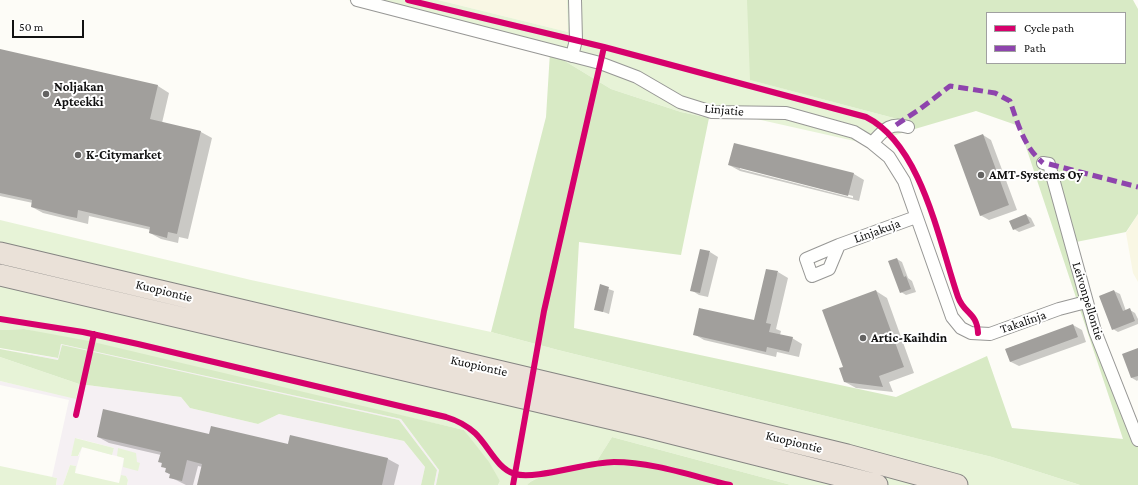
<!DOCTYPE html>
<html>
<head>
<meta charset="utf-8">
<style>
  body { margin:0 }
  #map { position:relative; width:1138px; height:485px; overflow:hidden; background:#fdfcf7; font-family:"Crimson Pro",serif }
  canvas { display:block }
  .legend { position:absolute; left:986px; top:12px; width:140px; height:52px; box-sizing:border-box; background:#fff; border:1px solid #a0a0a0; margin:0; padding:5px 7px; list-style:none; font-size:12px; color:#111 }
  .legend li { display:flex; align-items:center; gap:8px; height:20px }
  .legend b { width:20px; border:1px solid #a0a0a0 }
  .scale { position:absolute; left:12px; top:20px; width:72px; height:18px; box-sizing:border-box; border:2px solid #111; border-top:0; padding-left:5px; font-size:12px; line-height:14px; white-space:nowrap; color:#111; -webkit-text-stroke:3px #fff; paint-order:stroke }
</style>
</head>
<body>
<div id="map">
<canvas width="1138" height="485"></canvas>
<ul class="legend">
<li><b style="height:5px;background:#d6006c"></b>Cycle path</li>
<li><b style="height:5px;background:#8e44ad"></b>Path</li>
</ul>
<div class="scale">50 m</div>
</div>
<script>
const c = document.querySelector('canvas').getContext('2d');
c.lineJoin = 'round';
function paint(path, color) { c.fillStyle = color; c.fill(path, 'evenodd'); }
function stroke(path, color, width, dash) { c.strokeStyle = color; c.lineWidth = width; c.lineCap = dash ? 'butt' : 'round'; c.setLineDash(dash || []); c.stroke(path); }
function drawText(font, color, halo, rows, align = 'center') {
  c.font = font + ' "Crimson Pro",serif'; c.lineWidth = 4; c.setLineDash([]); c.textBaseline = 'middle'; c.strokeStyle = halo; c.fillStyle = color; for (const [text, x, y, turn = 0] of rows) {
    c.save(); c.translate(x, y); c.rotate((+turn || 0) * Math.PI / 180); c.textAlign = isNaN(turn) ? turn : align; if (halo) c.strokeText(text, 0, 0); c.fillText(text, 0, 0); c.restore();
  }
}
const industrial = new Path2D(`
  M61,344l340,75 38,51 -3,15h-2l3,-15 -38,-50 -337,-74 -4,14 -58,-11 57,9z
  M0,381l75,17 4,-14 102,13 9,11 68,16 21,-10 125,27 21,26 -4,18h-294l1,-5 -2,-4h-5l-2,7 -44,-10 1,-7 -6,-1 -7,20h-7l1,-7 -57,-13 52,12 17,-77 -69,-15zM76,438l38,10 -2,6 -31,-7 -2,9h-8zM82,447l42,11 -5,25 -44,-10z`);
const farmland = new Path2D(`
  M438,0h129l1,32z
  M1138,214v68l-5,-9 -7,-40z`);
const green = new Path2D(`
  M348,0h90l130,32 -1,-32h181l3,80 154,41 3,10 -40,13 -116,-26h-43l-28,-6 -70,-23 -61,-37z
  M0,220l251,60 240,52 67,18 434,107 88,28h-289l-179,-48 -19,30c-13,2 -58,7 -66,18h-29l2,-4 -36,-51 -440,-101 -24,1z
  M0,357l79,27 -3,15 -76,-18z
  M75,438l39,10 -2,7 -30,-8 -4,9h-7z
  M118,448l18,5 1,9 3,1 -2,8 -15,-4 1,-9 -7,-2z
  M70,465l6,1 -1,7 44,10 2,-8 5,1 2,4 -1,5h-64z
  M0,466l57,12 -1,7h-56z`);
const forest = new Path2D(`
  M747,0h386l5,9v205l-12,18 -55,11 67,197v45h-58l-88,-28 -434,-107 -67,-18 55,-215 4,-65 61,37 70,23 28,6 -28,137 -102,-13 -5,86 322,69 91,-41 25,72 111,11 -104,-313 -43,-15 -68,20 -3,-10 -155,-41zM987,13h138v50h-138z
  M24,329l65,12 375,89 25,32 11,19 -2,4h-62l3,-15 -38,-51 -340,-75 -3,14 -58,-10v-18z
  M62,345l337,75 38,50 -3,15h-13l4,-18 -21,-26 -125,-27 -21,10 -68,-16 -9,-11 -102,-13 -79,-27v-8l58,11z
  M612,437l179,48h-264c8,-11 53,-16 66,-18z`);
const shadow = new Path2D(`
  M0,50l158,36 11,7 -7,30 39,9 11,6 -24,101 -9,-2 -1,6 -17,-4 -11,-6 1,-3 -62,-14 -1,8 -45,-11 -11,-6 1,-4 -33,-7z
  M983,135l8,5 26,70 -28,10 -9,-5z
  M729,165l125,9 10,6 -5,21 -119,-30zM740,167l113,29v2l-113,-29z
  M1026,215l5,3 4,8 -16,6 -5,-3z
  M710,252l8,5 -10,40 -9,-2 -8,-5z
  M897,259l5,3 6,16 4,3 4,11 -10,3 -5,-3z
  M778,272l10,6 -12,51 5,2 -1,4 12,3 10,6 -3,13 -22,-5 -1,5 -72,-17 -10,-6 61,-12z
  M600,286l14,5 -5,23 -14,-5z
  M876,291l11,7 27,75 -25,9 4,10 -37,-4 -11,-6z
  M1114,291l6,3 6,17 4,-1 5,3 3,6v5l-20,8 -5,-3z
  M1073,325l9,5 4,12 -67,24 -8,-4 -5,-13z
  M1138,349v31l-1,1 -5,-3z
  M209,435l79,10 2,-9 98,23 11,6 -5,20h-196l5,-18 -5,-1 -5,19h-7l-16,-8 1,-2 -5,-3 1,-3 -5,-3 -1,-11 -52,-12 -11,-6z`);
const building = new Path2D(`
  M0,49l158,36 -8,34 51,12 -24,103 -9,-2 -1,6 -18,-5 1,-6 -72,-17 -1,8 -10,-2 -36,-9 1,-7 -32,-7z
  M983,134l26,71 -29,11 -26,-71z
  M734,143l120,30 -6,23 -120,-31z
  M1026,214l4,9 -17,7 -4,-9z
  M700,249l10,2 -10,42 -10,-2z
  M897,258l7,19 2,-1 5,13 -11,4 -12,-32z
  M766,269l12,2 -12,52 5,1 -2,8 24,5 -4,15 -22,-5 -1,5 -73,-17 6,-27 55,12z
  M600,284l9,3 -6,25 -9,-2z
  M876,290l28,77 -25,9 4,11 -39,-5 -5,-14 4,-1 -21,-57z
  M1114,290l9,21 7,-3 5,13 -23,9 -13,-34z
  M1073,324l5,13 -68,25 -5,-13z
  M1138,348v28l-7,2 -9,-24z
  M103,409l106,25 2,-8 77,18 2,-9 98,23 -6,27h-185l5,-21 -15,-4 -5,21 -13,-3 1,-4 -5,-2 1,-4 -5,-1 1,-4 -4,-1 3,-10 -64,-15z`);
const minor = new Path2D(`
  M357,0l243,63 37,14 43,25 32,10 74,1 68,19 18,11 17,14 15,24 48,136 9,11 10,5 19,1 69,-25 27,-7
  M572,56l4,-16 -1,-40
  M872,143c12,-13 17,-21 36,-16
  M1043,163l6,1 46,167 43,109
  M839,245l-10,24 -17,7 -6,-17 33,-14 77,-28`);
const motorway = new Path2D(`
  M0,253l654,155 193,47 110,30
  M0,275l647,152 230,58`);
const quiet = new Path2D(`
  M896,125l24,-16 30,-23 45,7 15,8c8,23 14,46 33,62
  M1049,164l89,23`);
const cycleway = new Path2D(`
  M408,0l196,47
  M0,319l83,13 55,12 308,73c10,3 20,8 29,16 13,12 22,36 40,41 21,6 72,-12 99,-12 39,0 78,14 116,23
  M76,415l18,-81
  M513,485l31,-174 60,-264 262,70c56,28 73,125 92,180 6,17 19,15 20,36`);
const markers = [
  [46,94,4,"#646362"],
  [78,155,4,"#646362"],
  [981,175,4,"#646362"],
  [863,338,4,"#646362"]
];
const poiNames = [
  ["Noljakan",54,87],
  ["Apteekki",54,102],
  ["K-Citymarket",86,155],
  ["AMT-Systems Oy",989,175],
  ["Artic-Kaihdin",871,338]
];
const streetNames = [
  ["Linjatie",724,110,5],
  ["Linjakuja",877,231,-20],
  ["Kuopiontie",164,291,14],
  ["Leivonpellontie",1088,301,73],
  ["Takalinja",1023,322,-19],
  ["Kuopiontie",479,366,13],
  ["Kuopiontie",794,442,14]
];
paint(industrial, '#f5f0f3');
paint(farmland, '#f9f7e4');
paint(green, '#e7f3d7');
paint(forest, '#d8eac5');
paint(shadow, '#0003');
paint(building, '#a19f9c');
stroke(minor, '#979795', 14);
stroke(motorway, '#858482', 23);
stroke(minor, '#fffffe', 12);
stroke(motorway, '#eae1d8', 21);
stroke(quiet, '#8e44ad', 5, [10, 5]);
stroke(cycleway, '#d6006c', 6);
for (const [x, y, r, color] of markers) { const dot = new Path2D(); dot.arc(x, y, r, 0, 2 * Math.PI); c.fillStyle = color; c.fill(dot); stroke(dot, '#fff', 1.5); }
drawText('bold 13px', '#111', '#fff', poiNames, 'left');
drawText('13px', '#111', '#fff', streetNames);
</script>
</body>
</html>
